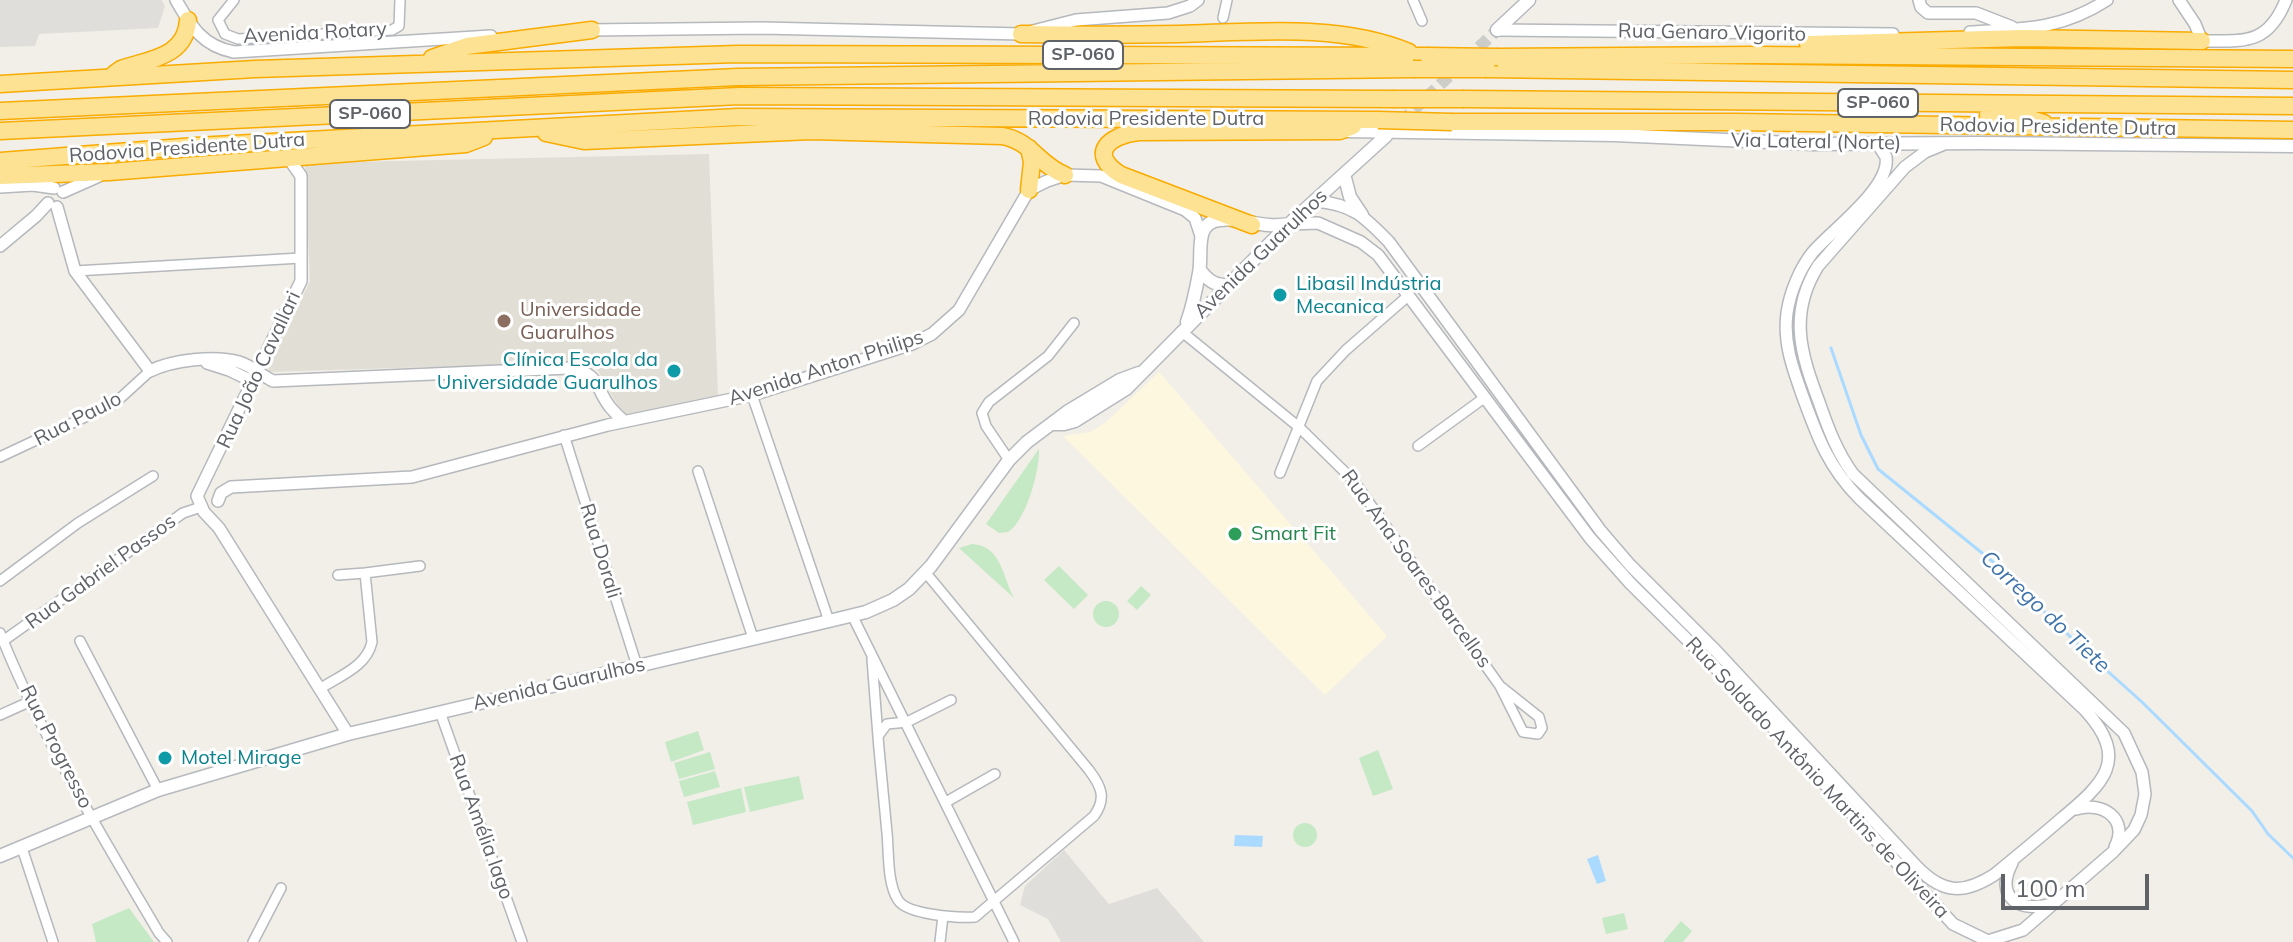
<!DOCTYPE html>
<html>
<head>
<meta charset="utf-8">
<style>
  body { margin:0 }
  #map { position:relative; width:2293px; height:942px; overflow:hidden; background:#f1efe8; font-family:Mulish,sans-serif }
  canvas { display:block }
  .scale { position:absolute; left:2001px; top:874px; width:148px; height:36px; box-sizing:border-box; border:4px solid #5f6368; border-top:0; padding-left:10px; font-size:24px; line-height:28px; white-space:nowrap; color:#5f6368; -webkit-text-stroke:6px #fff; paint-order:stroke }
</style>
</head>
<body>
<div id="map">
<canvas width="2293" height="942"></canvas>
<div class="scale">100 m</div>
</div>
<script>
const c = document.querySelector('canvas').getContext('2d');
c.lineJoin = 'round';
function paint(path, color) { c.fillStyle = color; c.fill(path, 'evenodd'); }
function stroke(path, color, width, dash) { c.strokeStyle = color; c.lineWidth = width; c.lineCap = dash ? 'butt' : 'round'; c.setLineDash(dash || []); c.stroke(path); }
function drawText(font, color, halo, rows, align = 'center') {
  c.font = font + ' Mulish,sans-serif'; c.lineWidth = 6; c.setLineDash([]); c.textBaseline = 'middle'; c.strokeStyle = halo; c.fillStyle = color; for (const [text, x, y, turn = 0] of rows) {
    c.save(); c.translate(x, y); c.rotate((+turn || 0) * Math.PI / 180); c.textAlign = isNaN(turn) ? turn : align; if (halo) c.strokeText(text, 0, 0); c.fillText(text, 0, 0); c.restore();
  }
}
const commercial = new Path2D(`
  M1159,372l228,264 -62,59 -262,-259 27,-4 15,-9z`);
const industrial = new Path2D(`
  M0,0h162l3,6 -7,22 -119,6 -4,12 -35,1z
  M1064,850l45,54 48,-16 47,54h-143l-13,-23 -28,-14 5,-19z`);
const education = new Path2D(`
  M709,154l9,241 -95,20 -30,-53 -326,10 43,-91 -5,-118z`);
const green = new Path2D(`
  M1039,449c1,21 -13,72 -31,83l-9,1 -13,-9z
  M972,544c30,2 30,32 42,54l-55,-50z
  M1059,566l29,29 -14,14 -30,-29z
  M1141,586l10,9 -14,15 -10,-9z
  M1093 614a13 13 0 1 1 26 0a13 13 0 1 1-26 0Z
  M698,731l6,19 -33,12 -6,-20z
  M1378,750l15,39 -20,7 -14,-38z
  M710,752l5,17 -36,10 -5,-16z
  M715,771l5,16 -36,10 -5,-16z
  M799,776l5,23 -54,13 -6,-25z
  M741,788l5,24 -53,13 -6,-23z
  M1293 835a12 12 0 1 1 24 0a12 12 0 1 1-24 0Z
  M129,908l25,34h-58l-4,-18z
  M1624,913l4,16 -22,5 -4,-16z
  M1681,921l11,10 -9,11h-20z`);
const water = new Path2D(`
  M1235,835l28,1 -1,11 -28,-1z
  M1598,855l8,26 -9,3 -10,-25z`);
const stream = new Path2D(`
  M1831,348l30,87 17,34 114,92 92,89 58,52 110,109 16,23 25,24`);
const secondaryTunnel = new Path2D(`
  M1401,122l96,-92`);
const minor = new Path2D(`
  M234,0l-16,20 7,14 13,5 154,-9 7,-4 1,-26
  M1413,0l9,21
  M1223,18l4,-18
  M75,271l226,-13
  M1181,331l119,97 53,52 147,206 23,46 15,2 4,-6 -3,-11 -39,-31
  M752,395l77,226
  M564,435l73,231
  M1418,446l66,-48
  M0,457l115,-54 35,-32
  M1009,460l-23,-34 -4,-13 7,-11 59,-46 26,-33
  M698,471l55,167
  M1280,473l37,-92 29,-31 62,-54
  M338,575l27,-2
  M0,581l78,-58 75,-47
  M852,615l162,327
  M0,633c42,105 102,203 159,300l8,9
  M3,641l180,-128 18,-6
  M80,641l78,149
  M872,659c4,58 9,116 15,174 2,20 0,50 11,67 9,15 60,18 77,17l119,-101c13,-18 7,-30 -5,-46l-163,-197
  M321,688c19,-12 46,-22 51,-46l-7,-69 55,-7
  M440,712l82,230
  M0,715l31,-14
  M878,736l9,-12 20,-2 44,-22
  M946,802l49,-28
  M22,848l31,94
  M253,942l28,-54
  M940,942l3,-26`);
const tertiary = new Path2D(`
  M176,0c15,26 26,46 58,52l257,-16
  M1919,0l2,7 7,6h48l36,14
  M2179,0l16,24 7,17c43,0 66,4 84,-41
  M588,30l174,-2 259,6 55,-14 92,-7 22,-7 8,-6
  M1497,30l396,4
  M1970,32c53,-3 91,-2 137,-32
  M287,156l14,20v105l-104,215 7,16 15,16 129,206
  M0,187l33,-2 21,3
  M63,192l36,-16
  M1315,201c37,3 49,15 74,41l211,288 30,35 87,87 201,216c26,26 46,26 76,7 22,-18 45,-37 67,-56 42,-35 70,-59 24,-109l-226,-212c-31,-32 -41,-60 -56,-101 -10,-28 -20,-54 -16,-84 3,-21 13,-45 26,-61 20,-23 78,-65 73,-95l-7,-11 -6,-3
  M57,207l18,64 75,100c22,-11 65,-16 89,-9 13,4 22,13 34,19l296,-13c32,6 25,18 41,39 4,5 9,10 14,14
  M1289,224l29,-1 43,19 17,13 212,283 40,45 115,114 208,227 35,17 35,-11 90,-78 21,-22 7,-15 4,-21 -3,-22 -18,-39 -271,-259c-16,-22 -25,-46 -34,-72 -18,-48 -31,-88 -1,-136l87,-99 20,-15 17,-7
  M0,246l36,-30 12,-13
  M207,363l22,7 25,12
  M218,501l3,-8 10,-6 181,-10 196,-52 144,-30 160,-51 20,-10 27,-24 70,-120 18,-9 18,-6 36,1 84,34 10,8 6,18
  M2076,809c27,-8 53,10 39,38
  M2012,863c-18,35 8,50 40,41`);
const secondary = new Path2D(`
  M1497,30l32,-30
  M1343,131l272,4 198,9 167,-1 313,3
  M1344,174l6,23 12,18
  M1200,270c9,12 16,16 31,15
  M1187,322c6,-17 9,-32 12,-49 4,-18 -6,-51 21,-53 23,-3 42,9 69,4
  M1053,424h11l11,-3 51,-32 163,-165 97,-88
  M0,856l158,-66 190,-56 481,-113 37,-9 27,-12 16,-11 22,-23 78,-106 18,-18 40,-30 53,-32 19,-7`);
const motorway = new Path2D(`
  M1021,34c53,1 106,1 159,0 72,-2 161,-11 229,18
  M1808,44l215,-6 179,3
  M1498,57l256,-2 539,4
  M432,58l35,-12 125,-16
  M1487,69l806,11
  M114,74l7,-5c29,-10 65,-12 67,-49
  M0,84l255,-15 483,-15 690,2
  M1464,99l829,7
  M0,111l738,-34 675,-8
  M1988,115l34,1 22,7
  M1452,122h284l557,8
  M0,131l740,-35 653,3
  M546,133l38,8 227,-10 191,5c28,4 38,30 63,39
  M1029,148l3,14 -3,28
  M0,161l196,-15 542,-29 640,3
  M0,176l109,-4 357,-28 18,-7
  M1252,225l-131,-50c-34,-21 -12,-40 18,-43l201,-1 13,-5`);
const motorwayBridge = new Path2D(`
  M1428,56l70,1
  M1413,69h74
  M1393,99h71
  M1378,120l74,2`);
const markers = [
  [1280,295,8,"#0f9aa8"],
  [504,321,8,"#8d6e63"],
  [674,371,8,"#0f9aa8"],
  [1235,534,8,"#2e9e5b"],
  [165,758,8,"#0f9aa8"]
];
const shields = [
  [1083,55,80],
  [1878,103,80],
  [370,114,80]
];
const shieldNames = [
  ["SP-060",1083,55],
  ["SP-060",1878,103],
  ["SP-060",370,114]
];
const streetNames = [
  ["Avenida Rotary",315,33,-3],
  ["Rua Genaro Vigorito",1712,33,1],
  ["Rodovia Presidente Dutra",1146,119],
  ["Rodovia Presidente Dutra",2058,127,1],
  ["Via Lateral (Norte)",1816,142,1],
  ["Rodovia Presidente Dutra",187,148,-4],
  ["Avenida Guarulhos",1261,254,-44],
  ["Avenida Anton Philips",826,368,-18],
  ["Rua João Cavallari",259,370,-65],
  ["Rua Paulo",78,419,-27],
  ["Rua Dorali",600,551,73],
  ["Rua Ana Soares Barcellos",1416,569,54],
  ["Rua Gabriel Passos",101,572,-36],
  ["Avenida Guarulhos",559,684,-13],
  ["Rua Progresso",56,747,63],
  ["Rua Soldado Antônio Martins de Oliveira",1817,778,47],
  ["Rua Amélia lago",481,827,70]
];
const cultureNames = [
  ["Libasil Indústria",1296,284],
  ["Mecanica",1296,307],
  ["Clínica Escola da",658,360,"right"],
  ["Universidade Guarulhos",658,383,"right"],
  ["Motel Mirage",181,758]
];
const educationNames = [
  ["Universidade",520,310],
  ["Guarulhos",520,333]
];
const leisureNames = [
  ["Smart Fit",1251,534]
];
const waterNames = [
  ["Corrego do Tiete",2045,612,43]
];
paint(commercial, '#fef7e0');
paint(industrial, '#e0deda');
paint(education, '#e1ded6');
paint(green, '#c5e8c5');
paint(water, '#aadaff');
stroke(stream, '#aadaff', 3);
stroke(secondaryTunnel, '#ccccc8', 12, [12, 6]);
stroke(minor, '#b5b8bc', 12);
stroke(tertiary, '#b5b8bc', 14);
stroke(secondary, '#b6babf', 15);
stroke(motorway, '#f9ab00', 19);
stroke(minor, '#fff', 9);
stroke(tertiary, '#fff', 11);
stroke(secondary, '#fff', 12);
stroke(motorway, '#fde293', 16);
stroke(motorwayBridge, '#f9ab00', 19, []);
stroke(motorwayBridge, '#fde293', 16);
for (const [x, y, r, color] of markers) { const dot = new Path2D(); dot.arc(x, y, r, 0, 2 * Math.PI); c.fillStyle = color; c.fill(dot); stroke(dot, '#fff', 3); }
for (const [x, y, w] of shields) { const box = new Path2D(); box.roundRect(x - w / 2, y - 14, w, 28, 6); c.fillStyle = '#fff'; c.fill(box); stroke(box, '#5f6368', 2); }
drawText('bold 18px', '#5f6368', null, shieldNames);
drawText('20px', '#5f6368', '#fff', streetNames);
drawText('20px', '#0d838f', '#fff', cultureNames, 'left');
drawText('20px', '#785e54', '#fff', educationNames, 'left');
drawText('20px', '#27864d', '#fff', leisureNames, 'left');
drawText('italic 22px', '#4174aa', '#fff', waterNames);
</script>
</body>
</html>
